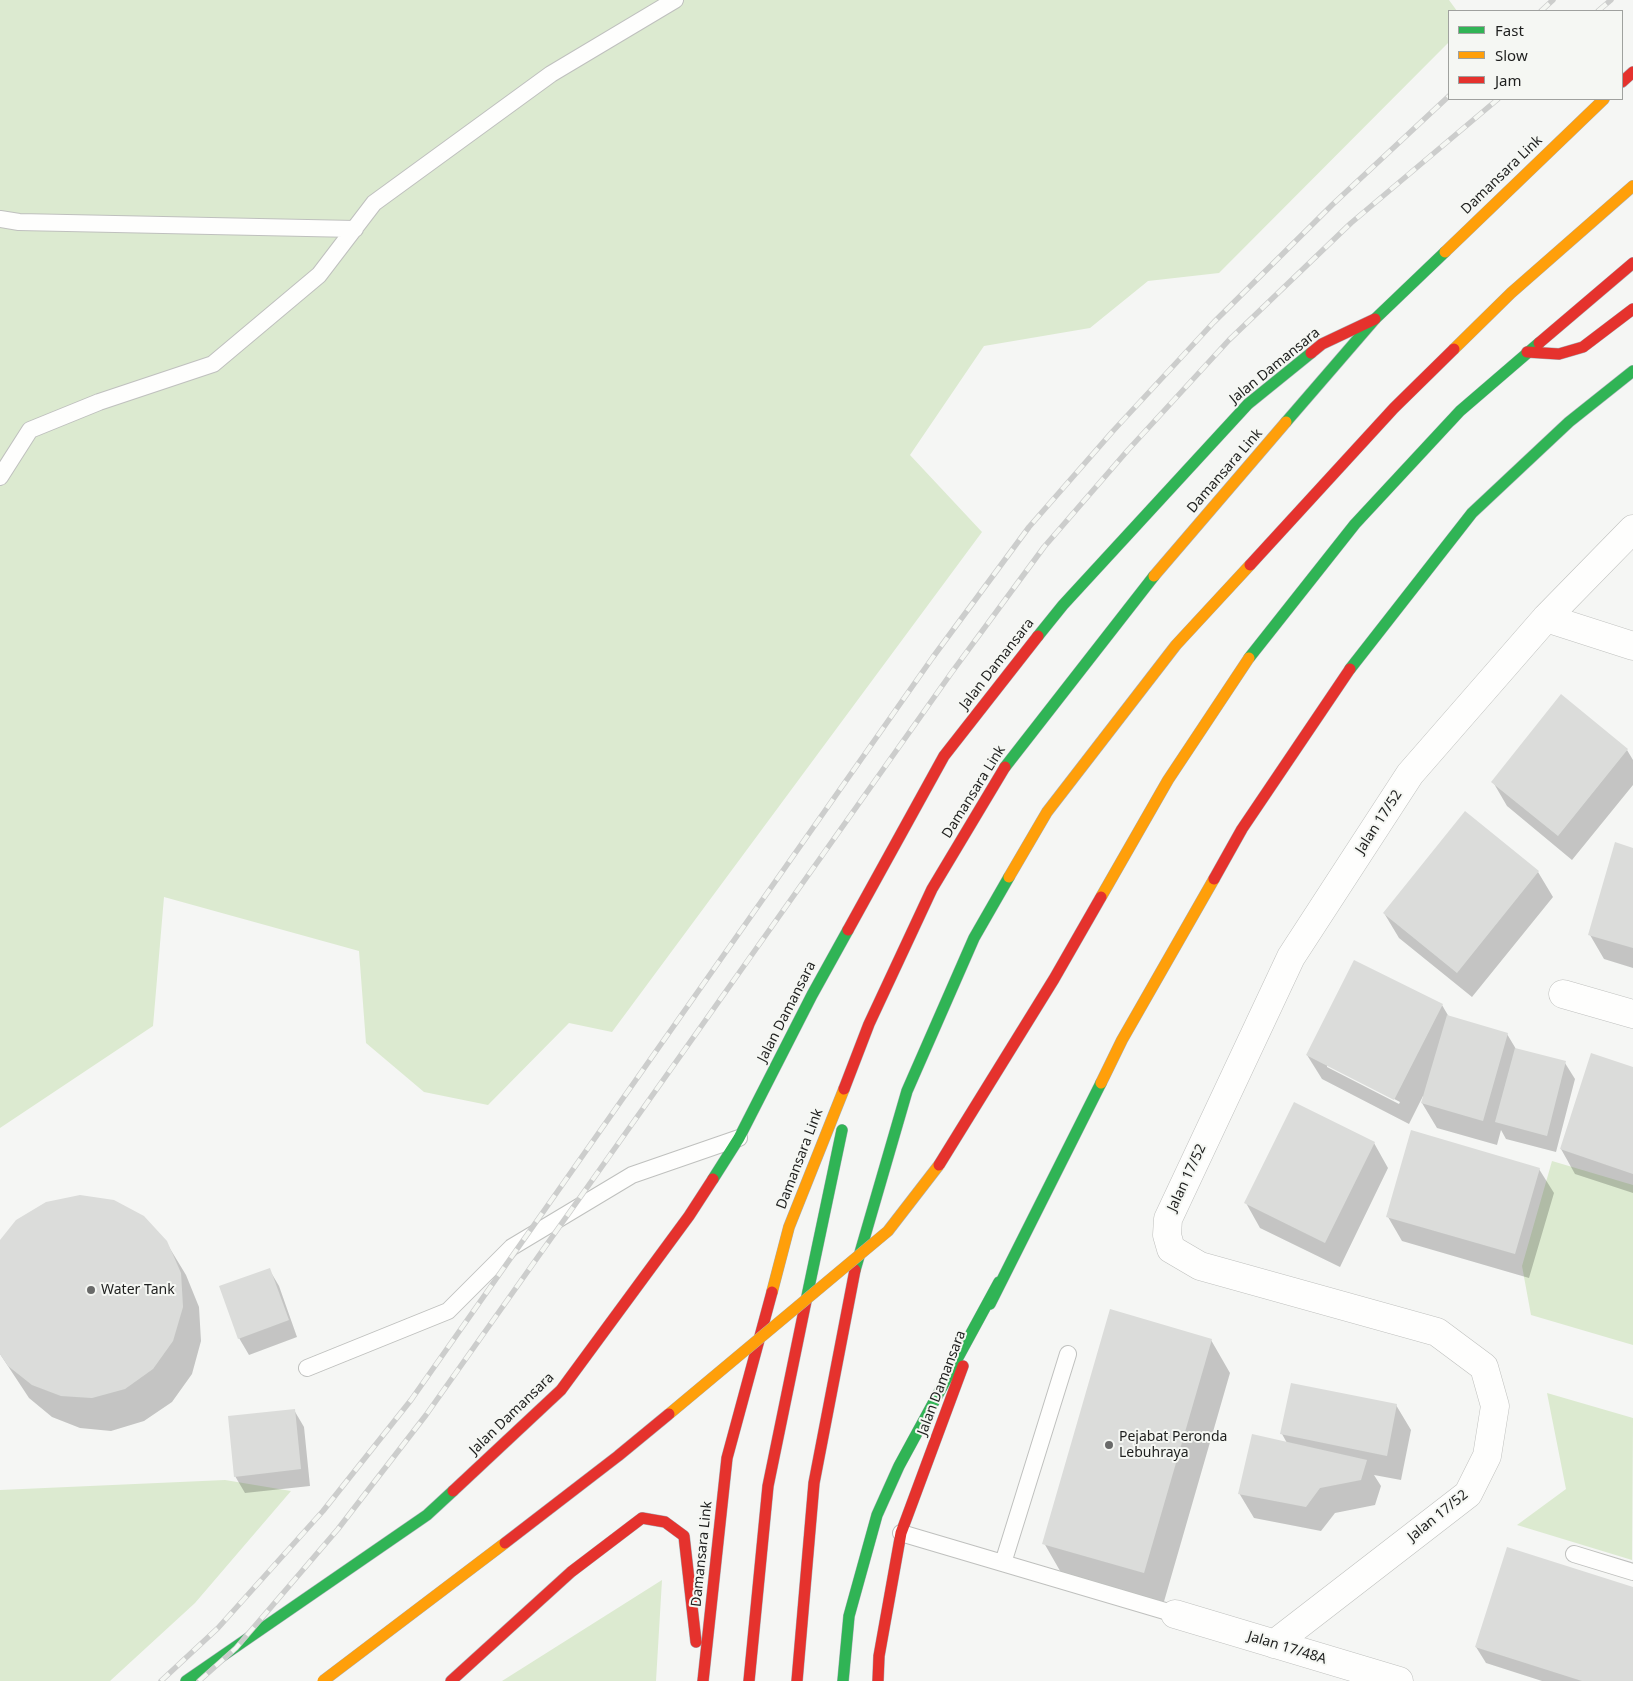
<!DOCTYPE html>
<html>
<head>
<meta charset="utf-8">
<style>
  body { margin:0 }
  #map { position:relative; width:1633px; height:1681px; overflow:hidden; background:#f5f6f4; font-family:"Noto Sans",sans-serif }
  canvas { display:block }
  .legend { position:absolute; left:1448px; top:10px; width:175px; height:90px; box-sizing:border-box; background:#f5f7f3; border:1px solid #9fa19e; margin:0; padding:6px 9px; list-style:none; font-size:15px; color:#1e1f1e }
  .legend li { display:flex; align-items:center; gap:10px; height:25px }
  .legend b { width:25px; border:1px solid #9fa19e }
</style>
</head>
<body>
<div id="map">
<canvas width="1633" height="1681"></canvas>
<ul class="legend">
<li><b style="height:6px;background:#30b455"></b>Fast</li>
<li><b style="height:6px;background:#ff9f0a"></b>Slow</li>
<li><b style="height:6px;background:#e5322d"></b>Jam</li>
</ul>
</div>
<script>
const c = document.querySelector('canvas').getContext('2d');
c.lineJoin = 'round';
function paint(path, color) { c.fillStyle = color; c.fill(path, 'evenodd'); }
function stroke(path, color, width, dash) { c.strokeStyle = color; c.lineWidth = width; c.lineCap = dash ? 'butt' : 'round'; c.setLineDash(dash || []); c.stroke(path); }
function drawText(font, color, halo, rows, align = 'center') {
  c.font = font + ' "Noto Sans",sans-serif'; c.lineWidth = 4; c.setLineDash([]); c.textBaseline = 'middle'; c.strokeStyle = halo; c.fillStyle = color; for (const [text, x, y, turn = 0] of rows) {
    c.save(); c.translate(x, y); c.rotate((+turn || 0) * Math.PI / 180); c.textAlign = isNaN(turn) ? turn : align; if (halo) c.strokeText(text, 0, 0); c.fillText(text, 0, 0); c.restore();
  }
}
const green = new Path2D(`
  M0,0h1449l8,11h-8v31l-230,231 -71,8 -58,47 -106,18 -74,109 72,77 -370,500 -43,-9 -81,82 -64,-13 -58,-49 -7,-92 -195,-54 -11,129 -153,102z
  M1552,1161l81,24v160l-102,-30 -9,-49z
  M1547,1393l86,25 -1,142 -115,-35 49,-36z
  M225,1480l66,11 -96,112 -85,78h-110v-191z
  M662,1580l-6,101h-154z`);
const shadow = new Path2D(`
  M1627,750l6,10v25l-61,75 -65,-54 -14,-24z
  M1465,813l73,59 15,25 -81,100 -73,-59 -15,-25z
  M1633,849v119l-29,-9 -14,-24z
  M1442,1005l7,12 58,17 9,15 49,14 10,16 -19,73 -50,-13 -5,-9 -4,15 -60,-17 -15,-25 2,-7h-1l-14,28 -87,-45 -15,-24zM1327,1064l73,38 -1,2 -72,-37z
  M1633,1069v124l-58,-19 -14,-25z
  M1374,1143l14,25 -48,99 -80,-39 -14,-25z
  M1539,1169l15,24 -25,85 -127,-37 -14,-24z
  M0,1242h166l20,33 13,32 2,34 -9,33 -20,28 -28,19 -33,10 -31,-3 -28,-11 -23,-19 -29,-44z
  M269,1269l10,17 18,51 -48,18 -10,-17z
  M1211,1340l19,33 -67,232 -100,-29 -19,-33z
  M1396,1405l15,25 -10,50 -27,-5 7,11 -6,19 -40,8 -14,18 -67,-13 -15,-25 48,-50 -5,-9z
  M294,1410l10,17 6,59 -65,7 -10,-17z
  M1633,1588v93h-91l-56,-18 -10,-16z`);
const building = new Path2D(`
  M1561,694l67,55 -70,87 -67,-54z
  M1465,811l74,60 -82,102 -74,-60z
  M1615,842l18,6v100l-45,-13z
  M1354,960l89,44 -49,96 -88,-45z
  M1447,1015l61,18 -25,88 -62,-18z
  M1515,1048l51,13 -19,75 -52,-14z
  M1591,1053l42,14v107l-73,-25z
  M1294,1102l81,40 -50,101 -81,-40z
  M1411,1130l129,38 -25,86 -129,-37z
  M80,1195l34,5 30,16 23,25 14,32 2,34 -10,34 -20,28 -28,20 -33,9 -31,-2 -29,-11 -24,-19 -8,-12v-114l16,-20 30,-18z
  M270,1268l19,52 -51,19 -19,-53z
  M1110,1309l102,30 -68,234 -102,-29z
  M1291,1383l106,21 -10,52 -107,-22z
  M295,1409l6,60 -67,8 -6,-61z
  M1252,1434l115,26 -6,20 -41,8 -14,19 -68,-13z
  M1507,1547l126,40v94h-51l-107,-34z`);
const lane = new Path2D(`
  M0,219l19,3 336,7
  M0,477l30,-47 69,-28 114,-38 106,-89 55,-72 177,-129 124,-74
  M307,1368l141,-57 64,-64 120,-72 107,-37
  M901,1533l274,81
  M1574,1554l59,18
  M1003,1563l65,-209`);
const street = new Path2D(`
  M1546,618l87,28
  M1563,994l70,20
  M1175,1614l224,67
  M1274,1644l194,-150 19,-38 8,-50 -11,-39 -47,-35 -237,-66 -29,-17 -4,-14 1,-16 123,-262 119,-183 136,-156 87,-89`);
const fast = new Path2D(`
  M1286,422l89,-103 70,-67
  M1038,636l25,-31 185,-201 63,-51
  M1249,658l106,-134 105,-113 79,-68
  M1350,669l122,-156 97,-91 64,-51
  M1005,767l149,-191
  M713,1179l26,-41 73,-143 36,-65
  M855,1270l52,-179 67,-153 35,-61
  M806,1301l36,-171
  M990,1304l111,-221
  M186,1681l241,-166 26,-24
  M843,1681l6,-65 28,-101 22,-49 100,-184`);
const slow = new Path2D(`
  M1445,252l159,-153
  M1454,349l57,-56 122,-107
  M1154,576l132,-154
  M1009,877l38,-65 129,-167 74,-80
  M1101,1083l21,-43 92,-161
  M772,1292l17,-65 55,-138`);
const jam = new Path2D(`
  M1622,82l11,-10
  M1539,343l94,-80
  M1527,352l32,2 24,-7 50,-38
  M1311,353l11,-9 53,-25
  M1250,565l144,-157 60,-59
  M1214,879l28,-50 108,-160
  M848,930l96,-174 94,-120
  M844,1089l25,-65 63,-135 73,-122
  M453,1491l108,-101 128,-174 24,-37
  M451,1681l120,-109 71,-54 23,4 19,14 12,106
  M703,1681l24,-223 45,-166
  M749,1681l19,-195 38,-185
  M797,1681l17,-198 41,-213
  M878,1681l1,-25 22,-123 62,-167`);
const rail = new Path2D(`
  M1541,11l12,-11
  M1598,11l13,-11
  M161,1681l57,-53 105,-117 88,-111 522,-743 96,-130 84,-96 101,-109 118,-117 117,-109
  M199,1681l37,-33 102,-119 88,-114 526,-743 92,-125 84,-97 101,-110 122,-117 147,-124`);
const slowBridge = new Path2D(`
  M1101,897l67,-117 81,-122
  M669,1414l219,-183 51,-66
  M323,1681l182,-138`);
const jamBridge = new Path2D(`
  M939,1165l115,-186 47,-82
  M505,1543l113,-87 51,-42`);
const markers = [
  [91,1290,5,"#696a69"],
  [1109,1445,5,"#696a69"]
];
const streetNames = [
  ["Damansara Link",1502,175,-44],
  ["Jalan Damansara",1275,366,-39],
  ["Damansara Link",1225,471,-49],
  ["Jalan Damansara",997,664,-52],
  ["Damansara Link",974,792,-58],
  ["Jalan 17/52",1379,822,-57],
  ["Jalan Damansara",787,1012,-63],
  ["Damansara Link",800,1159,-69],
  ["Jalan 17/52",1187,1178,-65],
  ["Jalan Damansara",942,1383,-69],
  ["Jalan Damansara",512,1414,-44],
  ["Jalan 17/52",1438,1516,-39],
  ["Damansara Link",702,1554,-84],
  ["Jalan 17/48A",1287,1648,17]
];
const poiNames = [
  ["Water Tank",101,1290],
  ["Pejabat Peronda",1119,1437],
  ["Lebuhraya",1119,1453]
];
paint(green, '#dcead0');
paint(shadow, '#0003');
paint(building, '#dbdcda');
stroke(lane, '#bfc0be', 18);
stroke(street, '#bfc0be', 29);
stroke(fast, '#a8b0b8', 12);
stroke(slow, '#a8b0b8', 12);
stroke(jam, '#a8b0b8', 12);
stroke(lane, '#fefefd', 16);
stroke(street, '#fefefd', 28);
stroke(fast, '#30b455', 11);
stroke(slow, '#ff9f0a', 11);
stroke(jam, '#e5322d', 11);
stroke(rail, '#cccdcc', 5.5);
stroke(rail, '#f5f7f3', 4, [11]);
stroke(slowBridge, '#a8b0b8', 12, []);
stroke(jamBridge, '#a8b0b8', 12, []);
stroke(slowBridge, '#ff9f0a', 11);
stroke(jamBridge, '#e5322d', 11);
for (const [x, y, r, color] of markers) { const dot = new Path2D(); dot.arc(x, y, r, 0, 2 * Math.PI); c.fillStyle = color; c.fill(dot); stroke(dot, '#f5f7f3', 2); }
drawText('14px', '#1e1f1e', '#f5f7f3', streetNames);
drawText('14px', '#1e1f1e', '#f5f7f3', poiNames, 'left');
</script>
</body>
</html>
